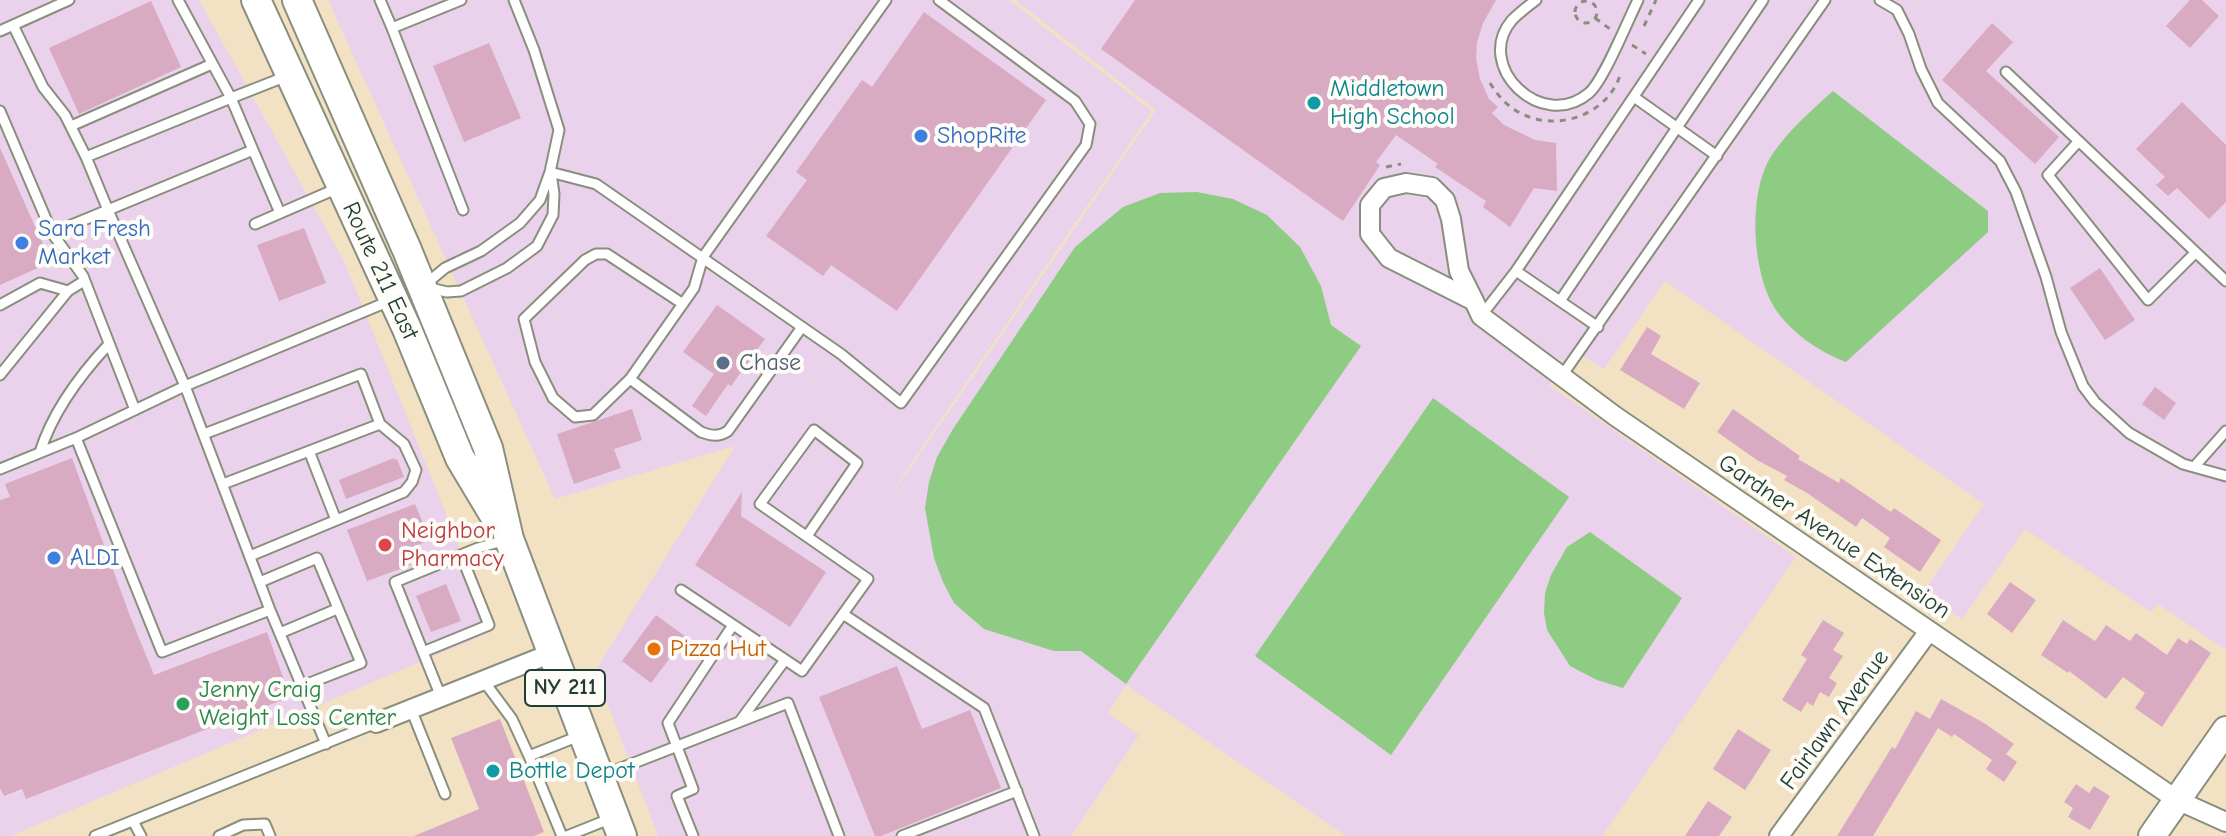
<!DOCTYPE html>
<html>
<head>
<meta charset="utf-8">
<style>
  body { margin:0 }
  canvas { display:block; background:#f3e1c4 }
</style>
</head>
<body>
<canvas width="2226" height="836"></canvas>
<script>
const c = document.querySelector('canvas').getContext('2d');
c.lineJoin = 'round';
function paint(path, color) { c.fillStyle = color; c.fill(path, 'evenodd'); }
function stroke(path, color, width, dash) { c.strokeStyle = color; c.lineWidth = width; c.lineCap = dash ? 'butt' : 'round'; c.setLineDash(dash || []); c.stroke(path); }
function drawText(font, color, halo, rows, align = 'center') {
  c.font = font + ' "Comic Neue",sans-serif'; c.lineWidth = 8; c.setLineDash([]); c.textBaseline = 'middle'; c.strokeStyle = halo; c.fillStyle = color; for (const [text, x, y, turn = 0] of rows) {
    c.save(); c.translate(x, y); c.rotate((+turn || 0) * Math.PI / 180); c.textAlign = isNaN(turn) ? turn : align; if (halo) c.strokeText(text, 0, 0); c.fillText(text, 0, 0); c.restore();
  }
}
const built = new Path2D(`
  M0,0h199l146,263 148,368 -482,205h-11z
  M328,0h681l143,111 -236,345 -31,49 271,-395 -141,-110h1211v650l-68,-46 -7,8 -126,-83 -63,90 -39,-26 61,-89 -319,-223 -61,88 -30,-18 -25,34 247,172 -194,279h-256l-220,-151 -18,28 31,22 -68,101h-413l-63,-165 140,-225 -180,53z`);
const green = new Path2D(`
  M1833,91l155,120v21l-142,130c-27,-10 -56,-30 -72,-55 -22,-37 -26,-112 -4,-149 16,-26 41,-47 63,-67z
  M1197,192l36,7 34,16 33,32 21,39 10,39 30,21 -235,338 -45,-33h-27l-70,-22 -30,-26 -11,-21 -9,-24 -9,-50 4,-26 8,-25 16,-28 122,-182 48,-40 37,-14z
  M1433,398l136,99 -178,258 -136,-99z
  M1590,532l92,66 -59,90 -26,-8 -27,-14 -23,-36 -3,-17 1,-20 6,-18 16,-28z`);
const building = new Path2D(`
  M1135,0h361l-13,23 -6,19 -1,16 4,21 9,20 9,8 -6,6 12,12 31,15 21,3 1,48 -23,-3 -24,39 -27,-20 3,-6 -51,-34 3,-3 -42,-29 -20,27 4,3 -37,56 -242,-172z
  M2190,0h12l17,16 -29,32 -24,-22z
  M151,1l30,66 -102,47 -30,-66z
  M924,12l122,88 -149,211 -66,-46 -8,11 -57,-40 41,-56 -11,-8 66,-92 10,7z
  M1992,23l21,19 -27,29 73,66 -24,27 -93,-84z
  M489,43l32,75 -57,24 -31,-76z
  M2182,102l44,43v57l-17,17 -32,-31 -9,8 -12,-11 9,-8 -29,-28z
  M0,148l51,114 -51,23z
  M304,228l22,55 -47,18 -22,-56z
  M2100,268l35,52 -30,20 -35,-52z
  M717,305l48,34 -34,47 -3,-2 -22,32 -14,-10 22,-32 -31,-22z
  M1647,327l14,9 -10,18 49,29 -16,26 -64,-39z
  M2155,387l21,16 -12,17 -22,-16z
  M632,409l10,31 -28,9 7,19 -47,16 -17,-50z
  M1733,409l67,47 -2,3 41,24 2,-5 50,34 3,-4 47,32 -21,32 -36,-25 6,-9 -28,-20 -6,9 -49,-34 -23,-13 3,-4 -30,-16 -40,-28z
  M72,458l58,158 24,59 113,-43 23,65 -264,102 -4,-10 -18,7 -4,-8v-288l10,-3 -5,-13z
  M394,458l1,2 2,-1 7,18 -58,22 -7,-19z
  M742,492l-1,24 85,56 -36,55 -95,-62z
  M415,504l15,36 -25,10 6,15 -44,16 -20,-51z
  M2010,582l26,18 -24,33 -25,-19z
  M446,584l15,37 -30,11 -15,-36z
  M656,615l30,22 -35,46 -29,-22z
  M1823,620l21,13 -11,17 10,6 -14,22 8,5 -8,14 -9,-5 -7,14 -6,-4 -6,10 -19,-12 25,-41 -6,-4z
  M2063,620l32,21 11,-16 24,16 6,-8 31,22 11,-17 9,6 3,-5 21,14 -49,74 -27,-19 10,-15 -22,-16 -17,22 -37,-28 -1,2 -27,-18z
  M897,666l25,63 48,-19 31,78 -120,48h-6l-56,-139z
  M1941,699l43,24 30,21 -8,10 11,8 -13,20 -18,-13 6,-9 -38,-26 -2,3 -14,-9 -65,108h-36l55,-89 3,2 21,-38 14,8z
  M500,719l44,113 -10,4h-120l65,-27 -28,-71z
  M1738,729l33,21 -26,40 -32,-21z
  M2076,784l13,9 5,-7 16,10 -20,34 -22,-13 5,-9 -9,-6z
  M1708,801l24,16 -13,19h-34z`);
const path = new Path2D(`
  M1575 12a11 11 0 1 1 22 0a11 11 0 1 1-22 0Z
  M1595,18l15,11
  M1644,26l12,-26
  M1632,45l14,9
  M1490,83c8,13 17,23 30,30 38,20 90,1 101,-41
  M1386,167l15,-3`);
const lane = new Path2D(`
  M380,0l12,28
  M461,0l-69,28 71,182
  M1536,0c-8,6 -17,13 -24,20 -39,46 30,113 77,73 15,-13 39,-73 49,-93
  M1880,0l17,10 12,24 12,35 17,34 62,58 16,31 30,85 15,55 22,54 12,16 34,31 54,31 43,12
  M13,25l30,62 22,28 21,42
  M0,31l69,-31
  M2006,72l220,209
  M1634,97l83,59
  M0,111l52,122 56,-23 -22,-53 145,-59 -53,-98
  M71,126l141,-62
  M2078,142l-30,33 100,125 47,-47
  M253,150l27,63
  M550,172l46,12 245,170 60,49 185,-258 4,-21 -15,-23 -136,-101
  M255,224l83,-36
  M52,233l31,43 52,134
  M1516,271l82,56
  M427,283l18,-15 36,-17 39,-28 20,-23 10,-28 9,-42 -25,-80 -20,-50
  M430,288l17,4 14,-1 46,-23 30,-22 16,-31 1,-21 -3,-21
  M1560,301l203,-301
  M0,305l40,-22 28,8
  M1481,316l35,-45 183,-271
  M802,327l-74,104c-9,6 -16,5 -27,1l-71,-53 64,-91 9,-31 183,-257
  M0,375l68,-84 16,-10
  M1561,377l264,-377
  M630,379l-37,36 -18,2 -22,-19 -18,-36 -11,-43 61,-59 11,-6h11l76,50
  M204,434l157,-60 19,50 -157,60
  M76,438l86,214 108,-42 -85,-224 207,-86
  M309,451l27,69
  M40,452c13,-41 40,-77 69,-108
  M2194,467l32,-36
  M0,469l76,-31 109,-52 -77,-176 145,-60 -22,-52 56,-22
  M250,556l154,-64 8,-10 4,-12 -12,-26 -24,-20
  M260,582l57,-24 44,105 -59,23
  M681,590l121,81 66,-92 -108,-75 54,-74 43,33 -50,73
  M270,610l56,134
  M843,614l141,94 50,128
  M280,633l57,-24
  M423,652l66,-27 -28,-70
  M483,680l29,39 17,37
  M441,697l-46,-115 83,-34 28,-8
  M411,709l34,85
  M740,721l45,-61
  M603,775l185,-72 51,133
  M133,821l8,15
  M95,836l281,-113
  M219,836l24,-11 22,-1 5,12
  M562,836l-33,-80 50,-20
  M567,836l45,-18
  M693,836l-16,-40 16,-7 -25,-66 65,-98
  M902,836l115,-45`);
const street = new Path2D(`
  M1474,301l-85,-43 -19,-24v-29l14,-17 22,-5 26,4 13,13 6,19 8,52 15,30 7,15 134,100 546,373 16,11 49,22
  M376,723l176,-70
  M1779,836l150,-205`);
const secondary = new Path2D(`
  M2152,836l74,-106`);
const primary = new Path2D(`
  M256,0l151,329 53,129 36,60
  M297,0l110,250 81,198 21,91 113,297`);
const markers = [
  [1314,103,8,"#0f9aa8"],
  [921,136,8,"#3f7fe0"],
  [22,243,8,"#3f7fe0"],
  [723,363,8,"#5c6f8a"],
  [385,545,8,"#e0444e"],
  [54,558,8,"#3f7fe0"],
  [654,649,8,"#e8710a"],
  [183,704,8,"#2e9e5b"],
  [493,771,8,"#0f9aa8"]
];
const shields = [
  [565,688,80]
];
const shieldNames = [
  ["NY 211",565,688]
];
const cultureNames = [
  ["Middletown",1330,89],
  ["High School",1330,117],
  ["Bottle Depot",509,771]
];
const shopNames = [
  ["ShopRite",937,136],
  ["Sara Fresh",38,229],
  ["Market",38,257],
  ["ALDI",70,558]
];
const streetNames = [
  ["Route 211 East",380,271,65],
  ["Gardner Avenue Extension",1834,537,34],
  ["Fairlawn Avenue",1835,720,-54]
];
const serviceNames = [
  ["Chase",739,363]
];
const healthNames = [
  ["Neighbor",401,531],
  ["Pharmacy",401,559]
];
const foodNames = [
  ["Pizza Hut",670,649]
];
const leisureNames = [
  ["Jenny Craig",199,690],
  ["Weight Loss Center",199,718]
];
paint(built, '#ead1ec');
paint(green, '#8ecc83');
paint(building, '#d9abc2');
stroke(lane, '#898f7c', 13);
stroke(street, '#898f7c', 22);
stroke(secondary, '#898f7c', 30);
stroke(primary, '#898f7c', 32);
stroke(path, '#898f7c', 3, [6, 6]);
stroke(lane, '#fff', 9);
stroke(street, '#fff', 18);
stroke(secondary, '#fff', 26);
stroke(primary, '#fff', 28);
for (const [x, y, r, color] of markers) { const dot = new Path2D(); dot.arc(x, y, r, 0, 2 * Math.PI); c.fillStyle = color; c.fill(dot); stroke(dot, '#fdfcf7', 3); }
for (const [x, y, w] of shields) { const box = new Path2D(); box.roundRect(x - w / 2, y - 18, w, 36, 6); c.fillStyle = '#fdfcf7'; c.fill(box); stroke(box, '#1f3d34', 2); }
drawText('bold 22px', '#1f3d34', null, shieldNames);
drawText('24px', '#0d838f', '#fdfcf7', cultureNames, 'left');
drawText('24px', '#366cbe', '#fdfcf7', shopNames, 'left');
drawText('24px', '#1f3d34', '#fdfcf7', streetNames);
drawText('24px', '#4e5e75', '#fdfcf7', serviceNames, 'left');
drawText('24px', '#be3a42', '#fdfcf7', healthNames, 'left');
drawText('24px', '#c56008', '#fdfcf7', foodNames, 'left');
drawText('24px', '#27864d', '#fdfcf7', leisureNames, 'left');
</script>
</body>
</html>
